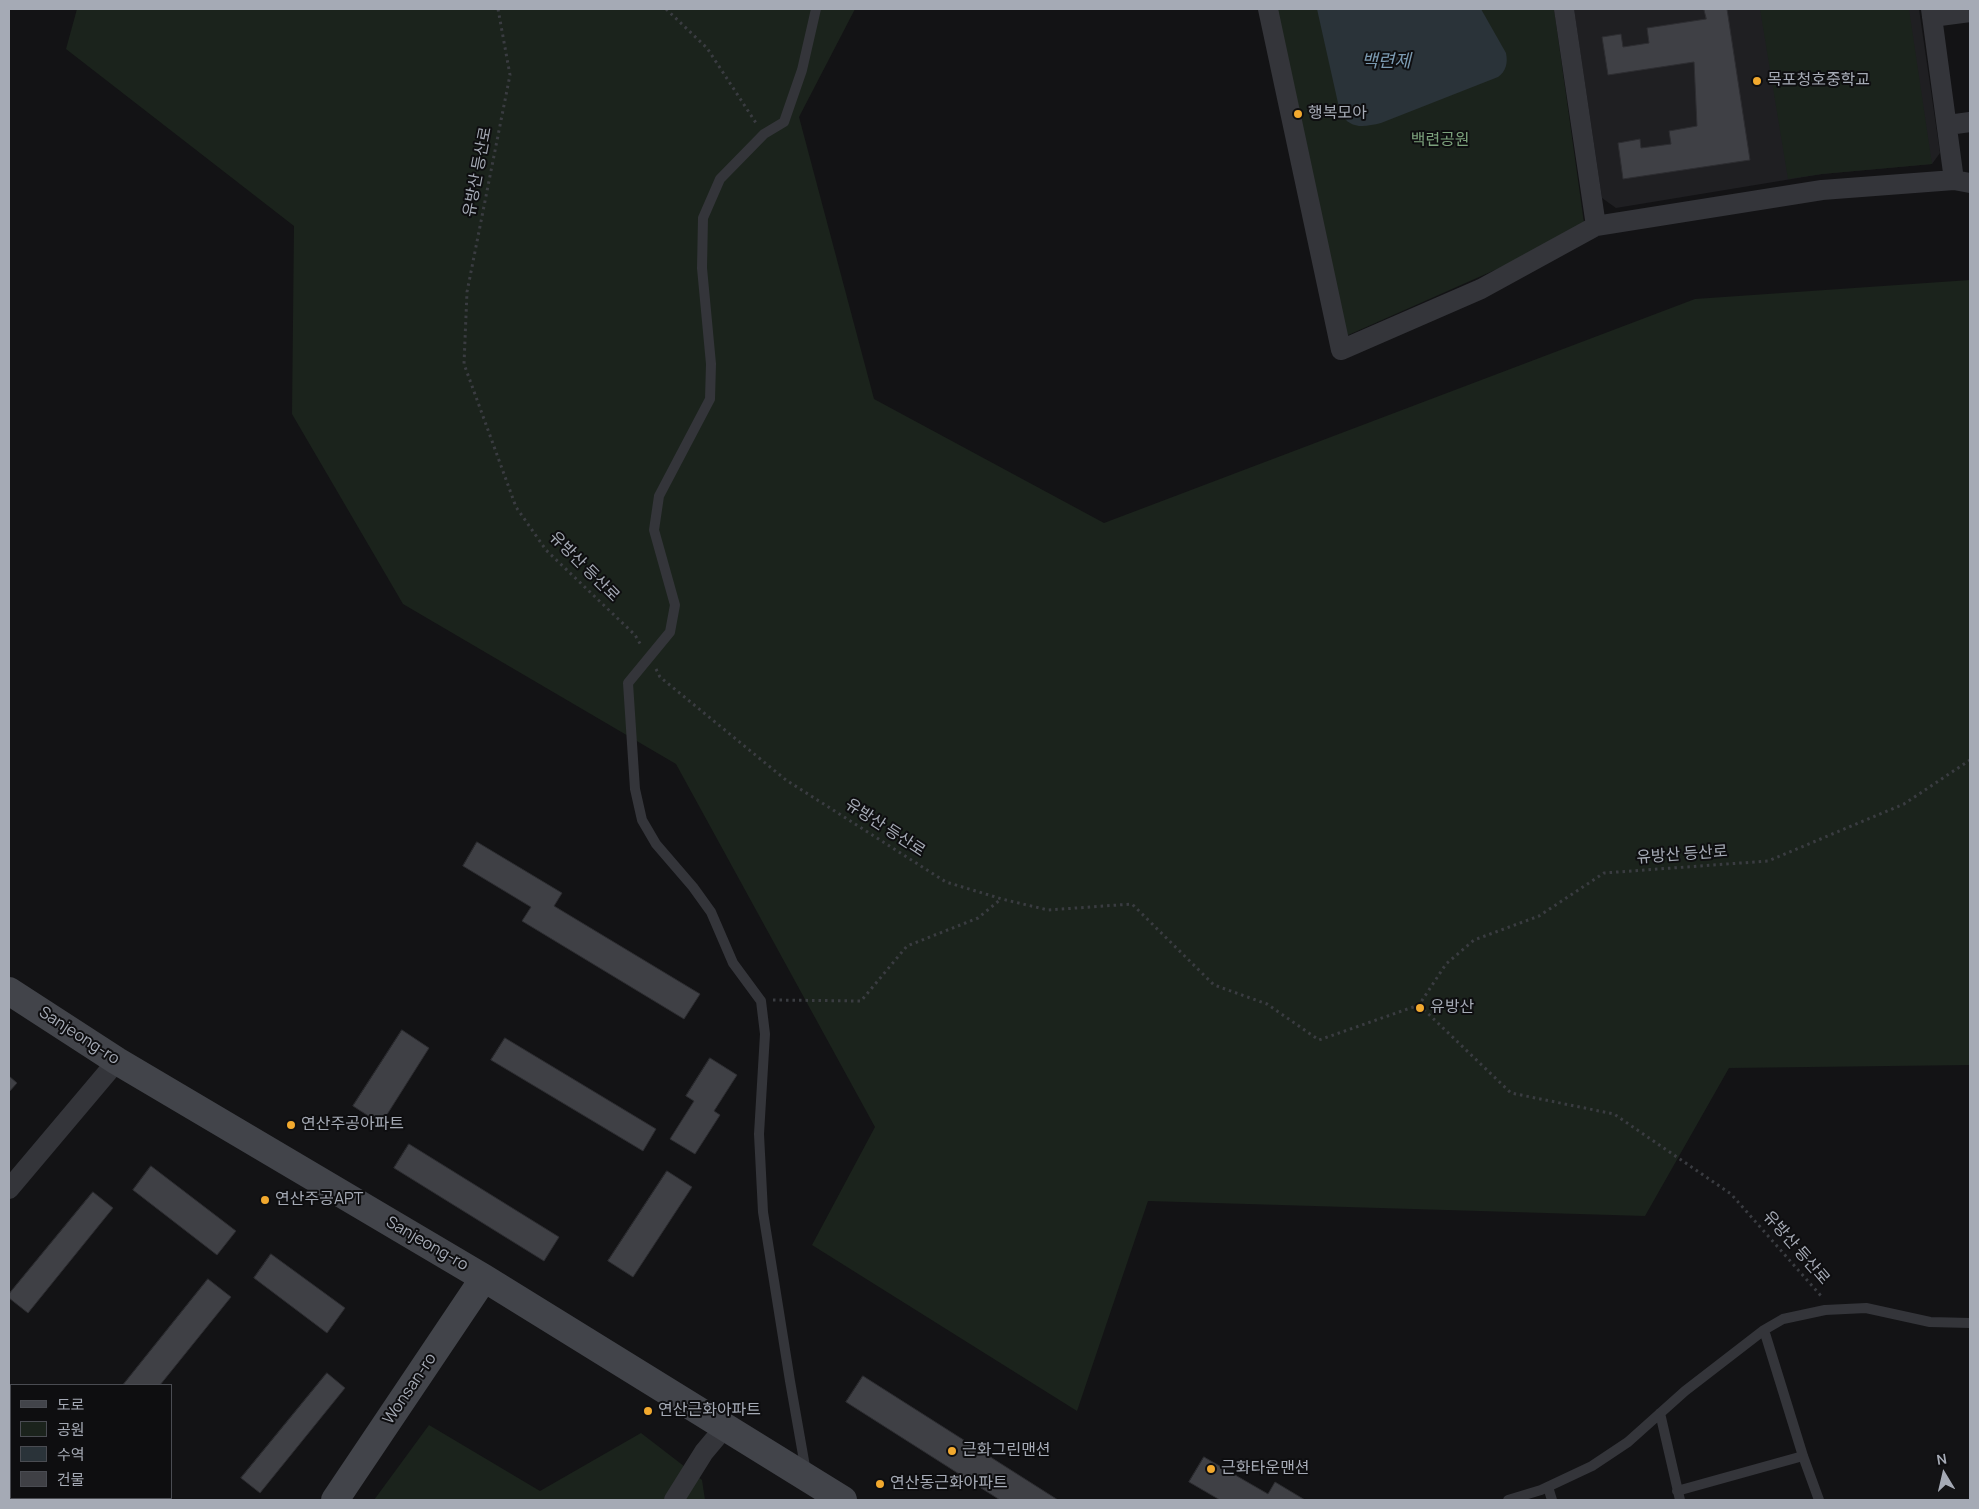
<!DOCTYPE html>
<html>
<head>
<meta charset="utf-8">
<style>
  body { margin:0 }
  #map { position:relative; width:1979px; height:1509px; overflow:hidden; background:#131315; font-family:Manrope,"Noto Sans KR",sans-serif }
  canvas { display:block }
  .frame { position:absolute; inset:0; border:10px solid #a5aab5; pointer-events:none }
  .legend { position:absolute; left:10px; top:1384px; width:162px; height:115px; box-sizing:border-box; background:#0e0e10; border:1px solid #4a4c52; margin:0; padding:6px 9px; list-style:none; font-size:15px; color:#a5aab5 }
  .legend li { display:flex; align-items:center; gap:10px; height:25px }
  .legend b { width:25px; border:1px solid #4a4c52 }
  .north { position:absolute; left:1919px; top:1449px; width:50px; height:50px; -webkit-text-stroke:4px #0e0e10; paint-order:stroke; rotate:351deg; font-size:14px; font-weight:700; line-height:20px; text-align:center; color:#a5aab5 }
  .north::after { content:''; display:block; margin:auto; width:18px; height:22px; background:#a5aab5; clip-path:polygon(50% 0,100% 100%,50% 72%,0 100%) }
</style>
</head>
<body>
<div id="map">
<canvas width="1979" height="1509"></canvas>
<div class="frame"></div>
<ul class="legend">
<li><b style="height:6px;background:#42444a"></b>도로</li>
<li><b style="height:14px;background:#1b231c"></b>공원</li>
<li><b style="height:14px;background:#2a3339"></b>수역</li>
<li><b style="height:14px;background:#3f4045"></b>건물</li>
</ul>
<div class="north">N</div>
</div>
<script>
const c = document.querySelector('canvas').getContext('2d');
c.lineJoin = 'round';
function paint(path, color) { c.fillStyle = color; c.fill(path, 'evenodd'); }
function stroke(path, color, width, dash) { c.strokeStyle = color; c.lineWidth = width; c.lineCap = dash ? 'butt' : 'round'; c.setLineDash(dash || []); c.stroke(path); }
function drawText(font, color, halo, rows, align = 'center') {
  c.font = font + ' Manrope,"Noto Sans KR",sans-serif'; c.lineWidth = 4; c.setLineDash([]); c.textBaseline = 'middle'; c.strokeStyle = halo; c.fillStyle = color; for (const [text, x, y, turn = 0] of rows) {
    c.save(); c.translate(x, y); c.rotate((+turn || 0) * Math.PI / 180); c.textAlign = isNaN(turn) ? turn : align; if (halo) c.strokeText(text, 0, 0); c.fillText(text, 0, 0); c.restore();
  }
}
const built = new Path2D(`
  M1574,9h345l21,144 -8,11 -110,10 -206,34 -14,-10z`);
const green = new Path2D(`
  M77,9h778l-56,108 75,282 230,124 591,-224 275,-19v785l-241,3 -84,148 -497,-15 -71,210 -265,-166 63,-118 -199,-363 -273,-160 -111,-190 2,-188 -228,-177z
  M1277,9h277l31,221 -239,106z
  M1760,9h149l23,155 -110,10 -34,5z
  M429,1425l111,66 101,-58 61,47 3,20h-331z`);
const water = new Path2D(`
  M1317,9h164l25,44c2,10 0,18 -8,24l-117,46c-17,4 -31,7 -41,-11z`);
const building = new Path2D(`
  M1704,9h23l23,151 -127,19 -5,-36 22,-4 1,9 30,-4 -2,-13 28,-5 -3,-64 -86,13 -6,-38 19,-3 2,13 26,-4 -2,-15 59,-9z
  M477,842l85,51 -8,13 146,88 -16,25 -162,-98 9,-14 -68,-41z
  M402,1030l27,18 -48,76 -28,-18z
  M505,1038l151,91 -13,22 -152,-91z
  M710,1058l27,17 -23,36 6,4 -25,39 -25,-15 24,-38 -8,-5z
  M9,1076l8,7 -8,9z
  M409,1144l150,93 -15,24 -150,-93z
  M151,1166l85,65 -19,24 -84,-65z
  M667,1171l25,16 -59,90 -25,-16z
  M93,1192l20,16 -85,105 -19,-15v-4z
  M271,1254l74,54 -18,25 -73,-55z
  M208,1279l23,18 -71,88h-37z
  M327,1373l18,15 -85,105 -19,-15z
  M863,1376l195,124h-58l-154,-98z
  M1204,1457l64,37 7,-12 30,18h-85l-31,-18z`);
const path = new Path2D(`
  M498,9l12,66 -43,217 -3,72 52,143 30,43 89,85 7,12
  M666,9l41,39 49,75
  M656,669l4,8 126,103 160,102 56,17 46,11 84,-6 82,81 53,19 52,36 100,-35 27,-41 28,-24 65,-24 65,-43 164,-12 136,-57 66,-44
  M773,1000l88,1 46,-55 71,-28 23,-19
  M1419,1005l92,88 103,21 117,80 91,103`);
const lane = new Path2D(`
  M1764,1330l39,126 16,44
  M1660,1413l20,87
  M806,1472l-16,-91 -27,-169 -4,-78 6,-100 -4,-33 -28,-38 -22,-51 -18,-25 -37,-43 -14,-24 -7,-31 -7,-106 42,-51 5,-27 -21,-75 5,-34 51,-97 1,-35 -9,-96 1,-50 17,-39 44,-45 20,-12 18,-52 14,-61
  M1548,1487l4,13
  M1677,1491l126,-35
  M1508,1500l33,-10 51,-24 36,-24 57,-51 79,-61 19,-11 42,-9 41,-2 64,14 40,1`);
const street = new Path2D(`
  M1268,9l73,341 140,-61 115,-63 226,-36 132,-10 16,3
  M1564,9l32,217
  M1931,9l23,171
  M1932,17l38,-5
  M1948,125l22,-3
  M9,1189l108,-128
  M674,1500l30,-48 21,-25`);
const secondary = new Path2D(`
  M9,991l108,70 367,217 359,222
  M335,1500l149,-222`);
const markers = [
  [1757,81,5,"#f2a92e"],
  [1298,114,5,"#f2a92e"],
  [1420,1008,5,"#f2a92e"],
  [291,1125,5,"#f2a92e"],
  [265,1200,5,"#f2a92e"],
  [648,1411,5,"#f2a92e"],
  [952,1451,5,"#f2a92e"],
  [1211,1469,5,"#f2a92e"],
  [880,1484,5,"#f2a92e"]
];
const poiNames = [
  ["목포청호중학교",1767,81],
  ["행복모아",1308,114],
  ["유방산",1430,1008],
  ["연산주공아파트",301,1125],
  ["연산주공APT",275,1200],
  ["연산근화아파트",658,1411],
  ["근화그린맨션",962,1451],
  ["근화타운맨션",1221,1469],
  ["연산동근화아파트",890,1484]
];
const parkNames = [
  ["백련공원",1440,141]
];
const streetNames = [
  ["유방산 등산로",478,172,-79],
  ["유방산 등산로",584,567,45],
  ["유방산 등산로",885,828,33],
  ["유방산 등산로",1682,855,-4],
  ["Sanjeong-ro",79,1036,33],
  ["Sanjeong-ro",427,1244,30],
  ["유방산 등산로",1796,1248,49],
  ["Wonsan-ro",410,1389,-56]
];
const waterNames = [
  ["백련제",1386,62]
];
paint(built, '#1f1f22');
paint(green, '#1b231c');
paint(water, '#2a3339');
paint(building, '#3f4045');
stroke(building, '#2d2d31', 1);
stroke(path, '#3a3c41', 3, [2.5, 4]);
stroke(lane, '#34353a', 10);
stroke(street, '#34353a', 20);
stroke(secondary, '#42444a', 28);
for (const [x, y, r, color] of markers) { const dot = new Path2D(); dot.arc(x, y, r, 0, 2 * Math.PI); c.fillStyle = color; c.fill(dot); stroke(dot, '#0e0e10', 2); }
drawText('16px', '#a5aab5', '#0e0e10', poiNames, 'left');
drawText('16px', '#7ca17c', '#0e0e10', parkNames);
drawText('16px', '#a5aab5', '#0e0e10', streetNames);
drawText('italic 18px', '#7b9ab1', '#0e0e10', waterNames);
</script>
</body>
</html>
